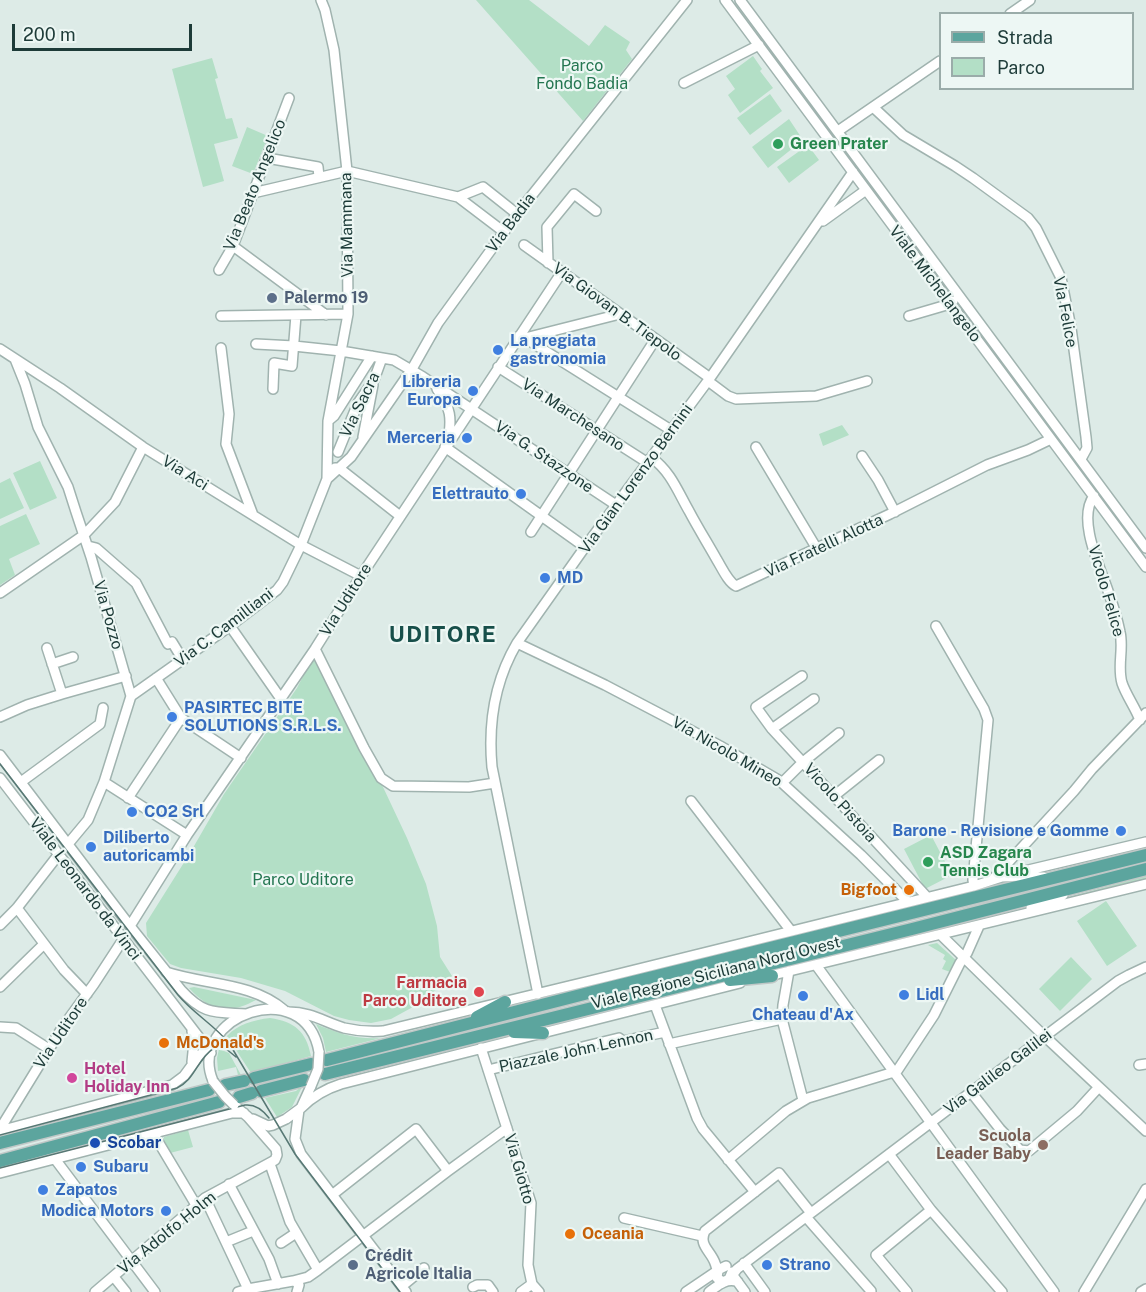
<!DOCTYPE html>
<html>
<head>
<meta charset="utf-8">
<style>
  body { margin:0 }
  #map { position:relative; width:1146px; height:1292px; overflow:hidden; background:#ddebe7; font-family:"Public Sans",sans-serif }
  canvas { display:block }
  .legend { position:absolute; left:939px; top:12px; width:195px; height:78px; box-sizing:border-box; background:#edf7f4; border:2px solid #9aaca9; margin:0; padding:8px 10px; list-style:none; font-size:18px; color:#1d3b38 }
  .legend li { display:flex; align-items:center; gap:12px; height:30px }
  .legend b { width:30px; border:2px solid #9aaca9 }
  .scale { position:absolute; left:12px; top:24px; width:180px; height:27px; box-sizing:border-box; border:3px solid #1d3b38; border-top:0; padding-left:8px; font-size:18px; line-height:21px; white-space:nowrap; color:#1d3b38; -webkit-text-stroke:4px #edf7f4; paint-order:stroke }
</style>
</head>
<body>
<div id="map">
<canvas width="1146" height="1292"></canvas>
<ul class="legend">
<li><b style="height:8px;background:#5ca59e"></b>Strada</li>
<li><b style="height:16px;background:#b3dfc6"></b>Parco</li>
</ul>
<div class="scale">200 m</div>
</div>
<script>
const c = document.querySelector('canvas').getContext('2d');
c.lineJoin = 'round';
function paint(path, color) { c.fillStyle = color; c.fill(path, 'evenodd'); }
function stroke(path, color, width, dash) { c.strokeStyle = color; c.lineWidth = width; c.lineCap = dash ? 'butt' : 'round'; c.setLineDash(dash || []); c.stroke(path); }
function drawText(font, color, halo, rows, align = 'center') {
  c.font = font + ' "Public Sans",sans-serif'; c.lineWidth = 4.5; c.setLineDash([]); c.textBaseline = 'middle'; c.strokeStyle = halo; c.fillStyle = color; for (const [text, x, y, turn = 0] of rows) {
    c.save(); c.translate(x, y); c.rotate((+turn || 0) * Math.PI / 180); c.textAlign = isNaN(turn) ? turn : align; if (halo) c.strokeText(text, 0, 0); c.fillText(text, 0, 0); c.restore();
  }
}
const green = new Path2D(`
  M476,0h53l60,46 16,-21 25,17 -4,8 6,9 -49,62z
  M753,56l9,13 -2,2 13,17 -33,25 -12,-18 7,-6 -9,-13z
  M212,58l6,20 -3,1 11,40 6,-1 6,20 -24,6 10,37 -21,6 -31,-118z
  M770,94l12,17 -32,24 -13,-17z
  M789,119l14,21 -35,28 -16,-21z
  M247,127l21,9 -15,38 -21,-8z
  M808,145l11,15 -30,23 -12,-16z
  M842,425l7,10 -26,11 -4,-12z
  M40,461l17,37 -27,12 -17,-37z
  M10,478l14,30 -24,11v-36z
  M26,514l14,30 -31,15 6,16 -15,10v-59z
  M314,655l48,95 21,37 24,51 19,46 11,42 3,31 12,19 -30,26 -31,17 -20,4 -22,-3 -15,-4 -49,-25 -44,-13 -60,-10 -11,-4 -23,-28 -1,-13 44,-70 34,-59 73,-106z
  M931,835l21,40 -27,14 -21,-40z
  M1146,876v4l-81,20 -4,-1z
  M1106,901l31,45 -30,20 -30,-45z
  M937,943l19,17 -6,12 -8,-3 4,-8 -3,-2 2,-4 -17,-10z
  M1071,957l21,22 -32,32 -21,-22z
  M194,987l62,13c-28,15 -46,11 -67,-12z
  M270,1018c25,4 36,13 41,38l-60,17 -24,-37c11,-12 27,-16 43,-18z
  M316,1024c21,9 42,16 65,14l-55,14 -3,-14z
  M219,1049l10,4 12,22h-3l-2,-8 -18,4 -1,-13z
  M303,1085l-11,22 -15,10 -12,-19 31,-7z
  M188,1130l5,17 -23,6 -7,-13 1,-3z`);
const minor = new Path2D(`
  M725,0l421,567
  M740,0l406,548
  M1010,14l20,-14
  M684,83l75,-38
  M873,107l30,28 52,31 18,12 55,40 8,10 25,50 10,50 15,109 1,11 -6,11
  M838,131l102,-70
  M267,158l51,9 1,10
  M253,193l94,-22 111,26
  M823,221l43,-31
  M504,232l-46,-35 25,-10 34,27
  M524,245l186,133
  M233,246l93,69
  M548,263l-1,-36 27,-33 22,17
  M219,270l14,-24 56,-148
  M221,316l127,-2
  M909,316l41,-12 3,-3
  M520,335l151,95
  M525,338l95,-24
  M256,344l38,2 47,5 53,9 29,17 193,128
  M221,348l8,66 -3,30 27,71
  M0,349l60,39 83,59 158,98 60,31
  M15,359l10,25 13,43 30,60 8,25 15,45 40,139
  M498,367l150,96
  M708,381l20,15 8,3 80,-3 51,-15
  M273,389l1,-26 18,3 4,-51
  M437,389c14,19 15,29 11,52
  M328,421l6,-5 38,-60
  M363,437l10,-52
  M445,447l140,100
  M756,447l61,102
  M338,452l20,-49 16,-23 8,-22
  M862,456l16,24 17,32
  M652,458c19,14 26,34 37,53 9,17 19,33 28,49 5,8 11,22 19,26l154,-72 97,-49 41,-15 23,-11
  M335,468h4l61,48
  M327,479l24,-22 61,-88 26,-46 79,-109 170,-214
  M1094,496c-17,22 5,69 13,92 5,14 10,29 13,44 4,17 -3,34 2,51 4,12 13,24 18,37
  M531,532l124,-192
  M88,546l8,2 40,35 32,61 4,-2 11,18
  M0,593l84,-58 31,-33 28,-55
  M230,626l51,73
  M936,626l48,83 4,11 -15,160 1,6
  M517,643l88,42 63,33 52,28 60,35 81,74 47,47
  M47,648l15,46
  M315,649l49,99 17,30 12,8 76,1 26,-4
  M52,664l21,-7
  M802,676l-46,31 16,22 155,168
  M156,678l25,40 60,40
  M131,696l99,-70 47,-36 6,-8 18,-37 26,-66 1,-58 20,-107 -1,-143 -13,-121 -9,-40 -4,-10
  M0,717l27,-12 35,-11 64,-18
  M772,729l42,-30
  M0,755l130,171 51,64c23,25 33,22 65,24
  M0,778l211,275
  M21,782l79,-58 3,-16
  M104,782l83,53
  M782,783l21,-21 36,-29
  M834,796l45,-36
  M128,798l53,-80
  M691,801l100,130
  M68,844l20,-24 16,-38 27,-86
  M1016,873l130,-31
  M992,880l82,-89 18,-22 54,-56
  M17,908l47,62 23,24
  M1031,908l32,-13
  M0,925l17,-17 42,-54
  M130,926l57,-91 128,-186 46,-73 201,-304
  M941,935l98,96 107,100
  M816,965l238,327
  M789,971l-6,34 -1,14 21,81
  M166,972c39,13 86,10 118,38
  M765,977l381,-93
  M0,987l44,-43
  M538,994l-46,-227c-4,-44 2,-85 25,-124l68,-96 125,-169 143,-206
  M655,1005l42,113 6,11 52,63
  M289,1012c22,0 35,10 55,16 13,3 26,4 39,3l219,-53 372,-92 28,-9 20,-1 22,1
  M0,1027l16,1 33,21
  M192,1031l2,11 -2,20
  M669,1044l113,-25
  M481,1048l50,155 -3,62 4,19 7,8
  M1139,1065l7,-1
  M488,1070l131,-32 4,3 42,-9
  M895,1074l39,-59 26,-52 7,-10 12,-27
  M213,1081c-27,-65 92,-108 106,-29
  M971,1092l29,37 20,21 9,1 48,-40 22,-24
  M301,1108c12,-12 24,-19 40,-24l399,-101
  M299,1110l-4,29 6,15 105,138
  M253,1119l15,7 5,-1 13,-6 15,-11 10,-22
  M0,1129l62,-101 32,-44 30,-46
  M0,1131l172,-46 12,-9 14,-19 16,-15
  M153,1133l43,72
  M889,1154l42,56 71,82
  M55,1159l100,133
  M728,1160l58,-49 22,-13 86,-26
  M270,1164l20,58 28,48
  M0,1173l232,-60h12
  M229,1184l40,75 9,25
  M332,1195l84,-66 32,42
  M205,1198l43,91
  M806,1217l65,74
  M624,1218l78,18
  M226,1242l27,-11
  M281,1243l15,-10
  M744,1263l21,29
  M718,1271l-1,7 6,4 6,-3 3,-7
  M717,1274c0,-4 0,-7 -2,-11 -4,-12 -17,-18 -10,-32l74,-58 32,40
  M114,1277l12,15
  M731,1277l6,-8 381,-288 11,-6 17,-8
  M734,1277l11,15
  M293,1281l15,-4 10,-7 130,-99 59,-43
  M402,1286l22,-18
  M473,1287l4,-2h11l5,7
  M95,1292l110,-94 70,-38 2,-5 -1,-6 -28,-32 -14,-12
  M238,1292l10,-3 45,-8 3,1 3,3 -2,7
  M521,1292l11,-8
  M686,1292l34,-23 6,-3
  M709,1292c8,-6 18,-15 29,-10
  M907,1292l-31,-37 55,-45
  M1084,1292l62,-103
  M1141,1292l5,-3`);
const major = new Path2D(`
  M730,980l42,-4
  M477,1017l28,-15
  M514,1032l29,1
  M327,1060l277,-71 542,-134
  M325,1074l587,-145 234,-60
  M254,1078l57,-14
  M225,1085l19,-4
  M261,1091l43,-11
  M239,1097l13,-4
  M0,1143l209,-53
  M0,1161l219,-59`);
const tram = new Path2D(`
  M0,764l178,231c15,18 36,30 51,48l66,111 105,138
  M0,1135l177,-47c18,-8 20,-29 37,-40h11l11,9
  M0,1168l245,-63c10,-1 18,5 24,13`);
const minorBridge = new Path2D(`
  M213,1081l12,15 9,9
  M311,1086l7,-17 1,-17`);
const markers = [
  [778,144,6,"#2e9e5b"],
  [272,298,6,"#5c6f8a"],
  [498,350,6,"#3f7fe0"],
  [473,391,6,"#3f7fe0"],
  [467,438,6,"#3f7fe0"],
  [521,494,6,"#3f7fe0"],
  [545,578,6,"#3f7fe0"],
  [172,717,6,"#3f7fe0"],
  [132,812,6,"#3f7fe0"],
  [1121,831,6,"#3f7fe0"],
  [91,847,6,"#3f7fe0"],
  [928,862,6,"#2e9e5b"],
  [909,890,6,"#e8710a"],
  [479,992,6,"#e0444e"],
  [904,995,6,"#3f7fe0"],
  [803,996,6,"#3f7fe0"],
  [164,1043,6,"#e8710a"],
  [72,1078,6,"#d1479c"],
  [95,1143,6,"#1a4fb4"],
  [1043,1145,6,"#8d6e63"],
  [81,1167,6,"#3f7fe0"],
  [43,1190,6,"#3f7fe0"],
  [166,1211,6,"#3f7fe0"],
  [570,1234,6,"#e8710a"],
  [353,1265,6,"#5c6f8a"],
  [767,1265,6,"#3f7fe0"]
];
const parkNames = [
  ["Parco",582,66],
  ["Fondo Badia",582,84],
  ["Parco Uditore",303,880]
];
const leisureNames = [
  ["Green Prater",790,144],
  ["ASD Zagara",940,853],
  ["Tennis Club",940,871]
];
const streetNames = [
  ["Via Beato Angelico",255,185,-68],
  ["Via Badia",511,223,-53],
  ["Via Mammana",347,225,-91],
  ["Viale Michelangelo",935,284,53],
  ["Via Giovan B. Tiepolo",617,312,36],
  ["Via Felice",1065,312,79],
  ["Via Sacra",360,405,-64],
  ["Via Marchesano",573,415,33],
  ["Via G. Stazzone",544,457,34],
  ["Via Aci",185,473,32],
  ["Via Gian Lorenzo Bernini",636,479,-54],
  ["Via Fratelli Alotta",824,546,-25],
  ["Vicolo Felice",1106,591,74],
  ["Via Uditore",346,600,-58],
  ["Via Pozzo",108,615,74],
  ["Via C. Camilliani",224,628,-37],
  ["Via Nicolò Mineo",727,752,30],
  ["Vicolo Pistoia",840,803,48],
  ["Viale Leonardo da Vinci",85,889,53],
  ["Viale Regione Siciliana Nord Ovest",716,973,-14],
  ["Via Uditore",61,1033,-56],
  ["Piazzale John Lennon",576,1051,-12],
  ["Via Galileo Galilei",998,1072,-37],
  ["Via Giotto",519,1169,74],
  ["Via Adolfo Holm",167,1233,-39]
];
const serviceNames = [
  ["Palermo 19",284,298],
  ["Crédit",365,1256],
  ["Agricole Italia",365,1274]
];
const shopNames = [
  ["La pregiata",510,341],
  ["gastronomia",510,359],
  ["Libreria",461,382,"right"],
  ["Europa",461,400,"right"],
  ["Merceria",455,438,"right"],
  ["Elettrauto",509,494,"right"],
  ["MD",557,578],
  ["PASIRTEC BITE",184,708],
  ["SOLUTIONS S.R.L.S.",184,726],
  ["CO2 Srl",144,812],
  ["Barone - Revisione e Gomme",1109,831,"right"],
  ["Diliberto",103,838],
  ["autoricambi",103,856],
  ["Lidl",916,995],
  ["Chateau d'Ax",803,1015,"center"],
  ["Subaru",93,1167],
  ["Zapatos",55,1190],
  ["Modica Motors",154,1211,"right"],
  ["Strano",779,1265]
];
const foodNames = [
  ["Bigfoot",897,890,"right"],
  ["McDonald's",176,1043],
  ["Oceania",582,1234]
];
const healthNames = [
  ["Farmacia",467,983],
  ["Parco Uditore",467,1001]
];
const hotelNames = [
  ["Hotel",84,1069],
  ["Holiday Inn",84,1087]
];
const educationNames = [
  ["Scuola",1031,1136],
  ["Leader Baby",1031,1154]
];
const transitNames = [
  ["Scobar",107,1143]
];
const districtNames = [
  ["UDITORE",443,635]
];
paint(green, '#b3dfc6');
stroke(minor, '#a0b3af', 12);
stroke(major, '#c0c8c7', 15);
stroke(minor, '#fff', 9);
stroke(major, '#5ca59e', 12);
stroke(tram, '#577874', 1.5);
stroke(minorBridge, '#a0b3af', 12, []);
stroke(minorBridge, '#fff', 9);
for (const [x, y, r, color] of markers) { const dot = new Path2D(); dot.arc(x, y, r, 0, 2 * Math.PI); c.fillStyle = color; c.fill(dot); stroke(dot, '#edf7f4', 2); }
drawText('16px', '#247651', '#edf7f4', parkNames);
drawText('bold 16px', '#27864d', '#edf7f4', leisureNames, 'left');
drawText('16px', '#1d3b38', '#edf7f4', streetNames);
drawText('bold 16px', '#4e5e75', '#edf7f4', serviceNames, 'left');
drawText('bold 16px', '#366cbe', '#edf7f4', shopNames, 'left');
drawText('bold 16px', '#c56008', '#edf7f4', foodNames, 'left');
drawText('bold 16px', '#be3a42', '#edf7f4', healthNames, 'right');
drawText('bold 16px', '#b23c85', '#edf7f4', hotelNames, 'left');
drawText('bold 16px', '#785e54', '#edf7f4', educationNames, 'right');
drawText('bold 16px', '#164399', '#edf7f4', transitNames, 'left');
c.letterSpacing = '1.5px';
drawText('bold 22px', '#174f4a', '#edf7f4', districtNames);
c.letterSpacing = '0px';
</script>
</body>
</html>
